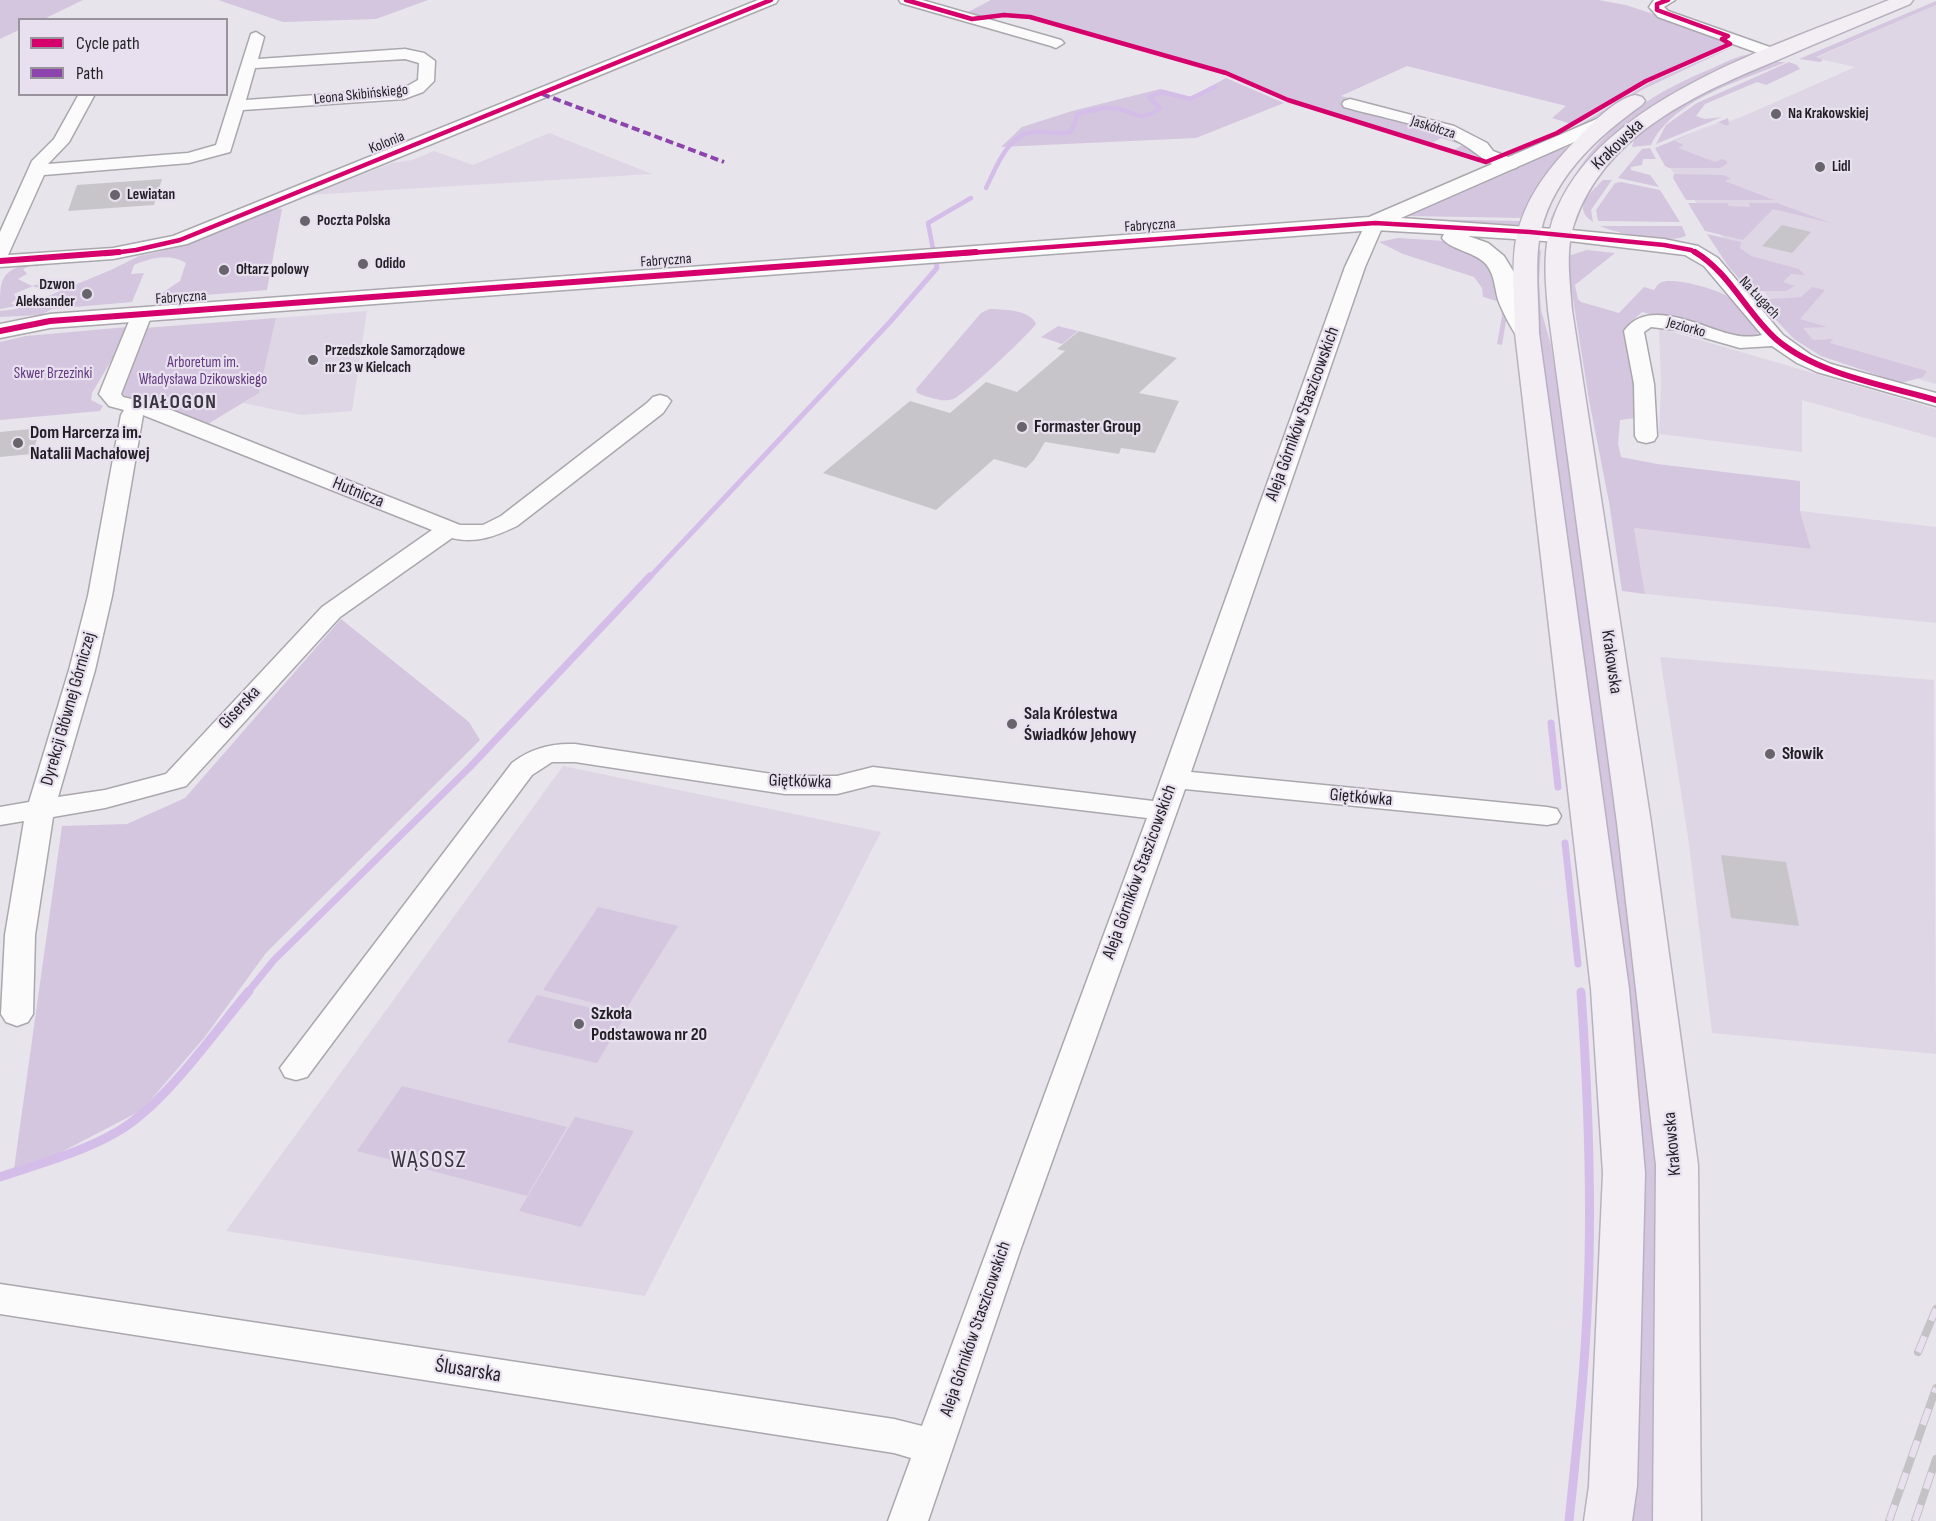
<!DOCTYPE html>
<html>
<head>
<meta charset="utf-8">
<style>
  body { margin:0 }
  #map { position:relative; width:1936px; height:1521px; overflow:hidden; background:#e8e4ec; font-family:"Sofia Sans Condensed",sans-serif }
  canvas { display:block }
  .legend { position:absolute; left:18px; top:18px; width:210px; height:78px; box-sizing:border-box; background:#e8e0ef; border:2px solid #99939e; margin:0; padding:8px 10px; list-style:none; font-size:18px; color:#221f25 }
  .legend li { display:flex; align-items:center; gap:12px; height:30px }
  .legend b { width:30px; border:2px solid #99939e }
</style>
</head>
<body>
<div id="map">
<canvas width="1936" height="1521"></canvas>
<ul class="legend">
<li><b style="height:8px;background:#d6006c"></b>Cycle path</li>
<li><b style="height:8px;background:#8e44ad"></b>Path</li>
</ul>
</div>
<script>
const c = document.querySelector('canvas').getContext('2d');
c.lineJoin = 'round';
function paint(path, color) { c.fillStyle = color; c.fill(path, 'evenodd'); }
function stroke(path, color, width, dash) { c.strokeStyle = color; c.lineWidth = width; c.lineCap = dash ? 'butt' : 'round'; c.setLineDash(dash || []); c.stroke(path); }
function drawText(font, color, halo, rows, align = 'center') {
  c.font = font + ' "Sofia Sans Condensed",sans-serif'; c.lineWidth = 4.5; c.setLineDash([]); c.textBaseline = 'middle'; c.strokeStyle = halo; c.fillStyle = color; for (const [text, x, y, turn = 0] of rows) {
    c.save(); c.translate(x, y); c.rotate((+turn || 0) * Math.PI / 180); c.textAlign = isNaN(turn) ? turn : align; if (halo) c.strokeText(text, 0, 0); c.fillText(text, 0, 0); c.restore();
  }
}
const built = new Path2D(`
  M1936,5v379l-130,-37 -136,-179 -13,-19 67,-29 6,1 16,-6 109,-48 -40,-9z
  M549,133l103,41 -343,21 83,-32 20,-3 22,-9 39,14z
  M367,311l-15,100 -51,4 -58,-12 16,-10 17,-75z
  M1659,328l277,81v29l-134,-38v52l-143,-18 2,-48z
  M1800,511l136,16v96l-291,-29 -11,-66 177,21z
  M1660,657l274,23 2,374 -224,-21 -24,-196z
  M563,766l318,66 -236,464 -419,-65z`);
const green = new Path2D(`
  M0,0h83l-39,19 -24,1 -1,10 -19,9z
  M218,0h210l-52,19 -93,3z
  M991,0h607l28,5 96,32 6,6 -80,36 -77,45 -19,-6 14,-12 -159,-40 -66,30 94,25 54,38 -35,-9 8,-5 -21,-7 -9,5 -137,-42 -70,-30 -194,-55c-21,-3 -45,3 -65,-3z
  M1936,1v4l-120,52 7,3 -3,2 -21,-3z
  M1737,45l-93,44 -72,42 -25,9 30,-14 74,-44z
  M1754,54c-68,32 -141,62 -181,129 -7,12 -13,25 -19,38l-4,-1c35,-76 79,-117 156,-149 15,-6 32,-17 48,-17z
  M1770,62h16c-45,19 -113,37 -135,83l-19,2c6,-30 108,-71 138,-85z
  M1789,62l8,3 3,4 -34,16 -9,-3 -52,22 -9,12 9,3 17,-2 -66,27 10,-19 31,-22z
  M1226,78l58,25 -88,35 -195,9 21,-20 50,-16 88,-22 31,8z
  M1728,118l1,6 -2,2 -9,-4 -43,19 9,4 -6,3 37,14 7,-3 5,2v3l-7,4h-51l-4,-2 -10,-18z
  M1563,147l3,1 -28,39 -15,31 -116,-2z
  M1650,148l6,11h-13l-1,6 -11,2v3l19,5 9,12 -41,-9 24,-29z
  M1674,174l49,1 8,3 -6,3 49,19h-88l-13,-22z
  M1603,180h9l-21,30 2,12c-22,-14 -2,-30 10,-42z
  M1621,182l39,8 20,32 -82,-1 -2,-11 19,-27z
  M1688,203h39l2,3 21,1 -1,-4h28l54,20 -58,-14 -30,31 -38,-9z
  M276,208l6,1 -15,81 -110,9 2,-4 21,-14 6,-18c-18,-10 -34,-5 -52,2l-3,9 13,-1 -12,29 -80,7 -11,6 -41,2v-6l17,-2 96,-40 26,-13 23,-5z
  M1403,217l15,2 104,2 -2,7 -120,-9z
  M1600,226h82l4,10c-17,8 -68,-2 -86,-10z
  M1707,234l34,8 -1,6 11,8 48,13 6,6 -14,-1 -8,8 12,4 -9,5h-36l-22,-25z
  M1398,238l47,3 43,18 20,51 -6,35 -5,-1 5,-28 -2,-14 -17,-5 -1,-9 -8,-11 -71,-23 -24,-12z
  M1538,249l3,2 -2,30 2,29 10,35 18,119 91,690 -5,367h-26l9,-118 -104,-1100z
  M1587,250l28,3 -40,32 3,14 3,3 38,11 25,-26 10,3c1,-2 5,-7 6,-7 12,-7 60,7 70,15 10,9 22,21 28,33l-1,4c-19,10 -91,-17 -115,-23l-13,12 -4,7 9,50 1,37 -15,2 -2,24 3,13 36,7 143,17v30l11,38 -177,-21 11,66 -23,-3 -13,-89 -20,-102 -18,-114 -5,-15 2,-15z
  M28,264h11l-2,3 -4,-2 -10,4 4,5 -9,5 14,7 13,-4 1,3 -5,4 -8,-3 -19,8 3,5 -6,4 5,3 -16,3c0,-28 0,-38 28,-45z
  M1812,287l13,3 -25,29 27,8 -24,1 10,12 20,-1 -3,4 97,28 -4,6 -22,6 -80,-27 -27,-17 -37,-39 44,-3z
  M989,309c13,0 42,1 47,15 -9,12 -71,71 -83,75 -11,4 -25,-2 -36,-6l-1,-4 65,-76z
  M276,318l-17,75 -51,31 -54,-21 -28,-6 -5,-4 23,-65z
  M1058,326l20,5 -16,13 -21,-7z
  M127,327v7l-35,59 -1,7 12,6 -3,5 -100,9v-78l26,-6z
  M341,619l128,103 11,18 -214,213 -62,85 -62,72 -90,47 -38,12 48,-343 65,-2 58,-26z
  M598,907l80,19 -53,85 -82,-21z
  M537,995l88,21 -28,47 -90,-21z
  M402,1086l165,41 -40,69 -170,-45z
  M575,1117l59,14 -53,96 -62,-16z`);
const streamFar3 = new Path2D(`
  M986,188c10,-20 21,-53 47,-56 13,-1 26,3 38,0l7,-18c11,-3 22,-7 33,-6 23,0 26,18 49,0l-11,-11 14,-5 27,7 25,-12
  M934,254l-6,-31 43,-25`);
const streamFar2 = new Path2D(`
  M649,578l241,-256 47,-54 -3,-16`);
const streamFar1 = new Path2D(`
  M1551,723l7,64
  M1565,843l13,121
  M248,992l26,-32 196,-193 180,-191`);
const stream = new Path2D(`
  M0,1177c38,-13 80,-24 115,-44 48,-26 98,-99 134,-142
  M1569,1521c8,-76 16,-151 19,-228 4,-100 0,-201 -7,-301`);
const building = new Path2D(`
  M162,179l-8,26 -86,6 9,-26z
  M1782,225l29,7 -19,21 -30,-7z
  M1079,331l98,27 -38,35 40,8 -24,52 -34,-5 -2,6 -74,-12 -11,18 -8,8 -32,-9 -58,51 -113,-37 87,-72 40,12 36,-31 31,10 48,-41 -8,-2z
  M41,428l-9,26 -32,3v-25z
  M1721,855l65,7 13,64 -68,-8z`);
const minor = new Path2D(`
  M758,0h20l-2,3 -589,241 -74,15 -113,8v-35l32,-71 22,-22 25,-45h16l-26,48 -21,22 140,-11 28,-8 35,-111 5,-2 8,5 -6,22 147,-10 19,4 11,8 -1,20 -11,11 -19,7 -161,11 -13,42 -41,11 -145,12 -36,80 105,-7 60,-12zM405,59l14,4 -1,17 -16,9 -156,11 9,-32z
  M899,0h23l139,40 3,3 -8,5 -5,-2 -150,-43z
  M1654,0h21l-11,7 4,4 113,40 2,3 -2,3h-12l-111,-40 -9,-10z
  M1350,99l104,27 33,17 6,8 23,9 3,4 -3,4c-21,5 -40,-17 -57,-26 -35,-18 -77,-24 -115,-35l-2,-3 2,-3z
  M1375,218l6,1 3,4 -19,44 -174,505 356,35 10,2 4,7 -4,7 -10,2 -362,-36 -164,459 -93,273h-40l23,-63 -17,-5 -894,-139v-30l894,135 28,7 225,-608 -274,-33 -36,9h-52l-210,-32h-23l-20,13 -225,302 -11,3 -11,-3 -5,-9 232,-305c19,-15 40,-20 63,-19l210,32h52l36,-9 280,34 192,-534 21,-44 3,-4z
  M1560,229l104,10 34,7 20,12 65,77 28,20 20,9 105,29v13l-119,-34 -20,-9 -25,-17 -32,2 -63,-18 -26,-3 -7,5 10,52 3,52 -3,5 -8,2 -8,-2 -3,-5 -1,-52 -10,-53c24,-35 78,-3 110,4 9,2 19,2 28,0l-58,-69 -19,-11 -132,-16 -2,-4 2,-4z
  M142,308l7,2 3,4 -31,80 2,3 38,9 299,119h23l18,-9 146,-113 6,-6 7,-2 7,2 4,4 -8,12 -146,113c-21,10 -41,18 -65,12l-112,79 -154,169 -81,22 -52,9 -18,118 -2,79 -5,8 -11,4 -11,-4 -5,-8 4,-79 19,-114 -24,4v-18l29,-5 40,-132 19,-74 33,-181 3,-5 -15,-4 -10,-12 33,-80 3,-4zM143,415l289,115 -110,77 -156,167 -61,16 -47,7 37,-127 17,-74z`);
const secondary = new Path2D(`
  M1606,115l7,2 3,4 -3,4 -212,93 167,12 3,5 -3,5 -8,2 -92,-6 20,7 16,13 14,23 5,24 16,30 -3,5 -9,2 -9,-2c-7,-10 -13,-22 -18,-33 -6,-14 -4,-29 -14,-41 -12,-13 -36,-14 -44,-26l2,-4 -69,-4 -1325,98 -50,10v-14l50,-10 1319,-97z`);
const primary = new Path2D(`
  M1889,0h24l-3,4c-43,18 -87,36 -130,55 -82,34 -175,74 -206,165 -9,27 -4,58 -2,86l79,513 47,342 3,356h-48l3,-356 -39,-342 -69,-513c-2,-25 -5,-52 1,-77 32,-131 229,-187 340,-233z
  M1635,95l7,2 3,4 -3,4c-47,33 -94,77 -103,136 -4,26 0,64 0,92l90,656 16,184 -8,313 -5,35h-48l5,-35 14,-313 -12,-184 -76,-656c0,-27 -4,-67 1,-93 8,-42 34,-74 64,-104 15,-15 34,-36 55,-41z`);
const rail = new Path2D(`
  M1918,1352l18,-43
  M1889,1521l47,-133
  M1915,1521l21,-62`);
const quiet = new Path2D(`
  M542,94l182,68`);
const cyclewayFar1 = new Path2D(`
  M906,0l66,19 32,-4 26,2 196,56 62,27 198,62 71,-29 89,-52 84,-37 -8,-5 6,-3 -71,-26v-6l11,-4
  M105,254l31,-4 44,-10 591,-240
  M956,254l419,-31 155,9 134,13 27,5 7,4`);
const cycleway = new Path2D(`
  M1695,252c35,21 52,62 82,88 42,35 107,45 159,60
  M0,261l119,-9
  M0,331l50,-10 926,-69`);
const markers = [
  [1776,114,6,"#67646b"],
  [1820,167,6,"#67646b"],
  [115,195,6,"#67646b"],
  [305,221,6,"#67646b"],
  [363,264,6,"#67646b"],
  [224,270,6,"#67646b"],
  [87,294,6,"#67646b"],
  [313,360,6,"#67646b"],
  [1022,427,6,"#67646b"],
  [18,443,6,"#67646b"],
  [1012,724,6,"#67646b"],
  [1770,754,6,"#67646b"],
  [579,1024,6,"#67646b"]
];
const farStreetnames = [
  ["Leona Skibińskiego",361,95,-6],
  ["Jaskółcza",1433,128,18],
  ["Kolonia",387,143,-22],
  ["Fabryczna",1150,226,-4],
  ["Fabryczna",666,261,-4],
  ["Fabryczna",181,298,-4],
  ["Na Ługach",1759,298,47],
  ["Jeziorko",1686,328,16]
];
const farPoinames = [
  ["Na Krakowskiej",1788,114],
  ["Lidl",1832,167],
  ["Lewiatan",127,195],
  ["Poczta Polska",317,221],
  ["Odido",375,264],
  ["Ołtarz polowy",236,270],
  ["Dzwon",75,285,"right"],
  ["Aleksander",75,302,"right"],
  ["Przedszkole Samorządowe",325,351],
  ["nr 23 w Kielcach",325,368]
];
const farParknames = [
  ["Arboretum im.",203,363],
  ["Władysława Dzikowskiego",203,380],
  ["Skwer Brzezinki",53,374]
];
const streetNames = [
  ["Krakowska",1618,145,-44],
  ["Aleja Górników Staszicowskich",1303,414,-70],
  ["Hutnicza",358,493,22],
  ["Krakowska",1611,662,82],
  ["Giserska",240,708,-47],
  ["Dyrekcji Głównej Górniczej",69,709,-74],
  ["Giętkówka",800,782,2],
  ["Giętkówka",1361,798,5],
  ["Aleja Górników Staszicowskich",1140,872,-70],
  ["Krakowska",1673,1144,-95],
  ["Aleja Górników Staszicowskich",976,1329,-71]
];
const poiNames = [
  ["Formaster Group",1034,427],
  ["Dom Harcerza im.",30,433],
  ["Natalii Machałowej",30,454],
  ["Sala Królestwa",1024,714],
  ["Świadków Jehowy",1024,735],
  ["Słowik",1782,754],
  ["Szkoła",591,1014],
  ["Podstawowa nr 20",591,1035]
];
const farDistrictnames = [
  ["BIAŁOGON",175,403]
];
const nearStreetnames = [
  ["Ślusarska",468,1371,9]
];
const nearNeighbourhoodnames = [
  ["WĄSOSZ",429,1161]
];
paint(built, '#ded6e5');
paint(green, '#d4c6df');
stroke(streamFar3, '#d5bde9', 4.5);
stroke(streamFar2, '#d5bde9', 5);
stroke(streamFar1, '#d5bde9', 7);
stroke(stream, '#d5bde9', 9);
paint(building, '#c8c5ca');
stroke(minor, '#aaa7ad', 3);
stroke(secondary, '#aaa7ad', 3);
stroke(primary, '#b9b1c0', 3);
paint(minor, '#fcfbfc');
paint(secondary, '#fcfbfc');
paint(primary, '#f2eef4');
stroke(rail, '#c3c2c5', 8);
stroke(rail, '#e8e0ef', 6, [17]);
stroke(quiet, '#8e44ad', 4, [8, 4]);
stroke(cyclewayFar1, '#d6006c', 4.5);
stroke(cycleway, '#d6006c', 6);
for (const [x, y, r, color] of markers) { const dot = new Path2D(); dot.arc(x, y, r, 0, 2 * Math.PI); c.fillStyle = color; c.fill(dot); stroke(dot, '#e8e0ef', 2); }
drawText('15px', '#221f25', '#e8e0ef', farStreetnames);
drawText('bold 15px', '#221f25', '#e8e0ef', farPoinames, 'left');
drawText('15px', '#62387f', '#e8e0ef', farParknames);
drawText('18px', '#221f25', '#e8e0ef', streetNames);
drawText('bold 18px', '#221f25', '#e8e0ef', poiNames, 'left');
c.letterSpacing = '1.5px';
drawText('bold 20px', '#3a3440', '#e8e0ef', farDistrictnames);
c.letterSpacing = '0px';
drawText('21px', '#221f25', '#e8e0ef', nearStreetnames);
c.letterSpacing = '1.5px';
drawText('24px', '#3a3440', '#e8e0ef', nearNeighbourhoodnames);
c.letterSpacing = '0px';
</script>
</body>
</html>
